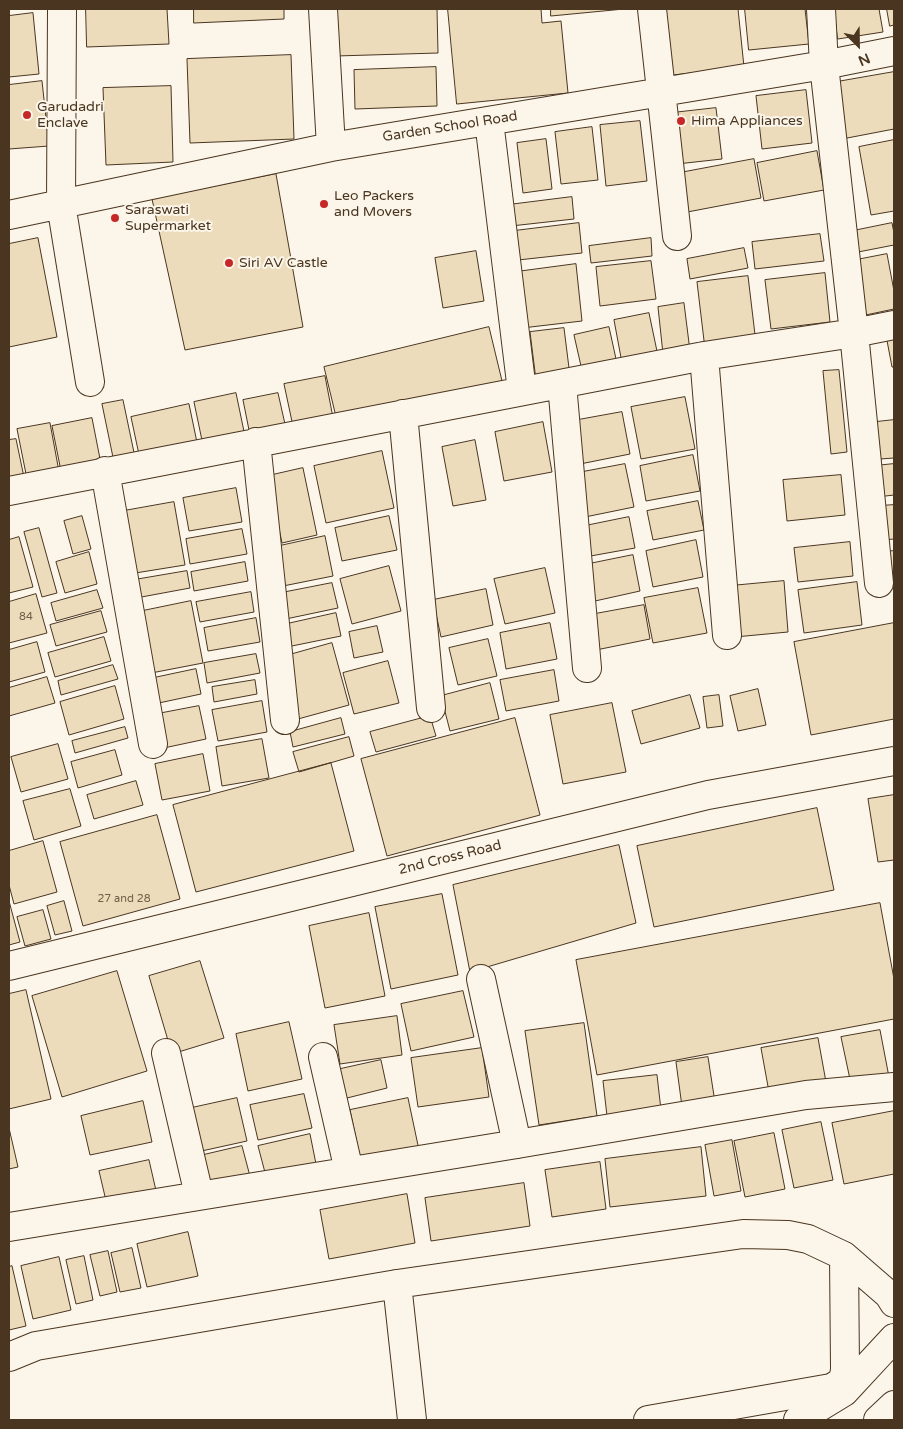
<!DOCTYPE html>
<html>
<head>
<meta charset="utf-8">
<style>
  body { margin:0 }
  #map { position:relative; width:903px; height:1429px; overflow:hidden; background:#fbf6e9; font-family:"Varela Round",sans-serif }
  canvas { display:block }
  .frame { position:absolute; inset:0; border:10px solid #4a3520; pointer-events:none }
  .north { position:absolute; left:833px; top:20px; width:50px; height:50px; -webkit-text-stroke:4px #fbf6e9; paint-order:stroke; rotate:157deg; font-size:14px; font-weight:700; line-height:20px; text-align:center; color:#4a3520 }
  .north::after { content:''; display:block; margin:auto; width:18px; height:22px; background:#4a3520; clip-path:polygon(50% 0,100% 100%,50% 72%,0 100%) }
</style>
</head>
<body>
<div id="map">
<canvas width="903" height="1429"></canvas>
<div class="frame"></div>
<div class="north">N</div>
</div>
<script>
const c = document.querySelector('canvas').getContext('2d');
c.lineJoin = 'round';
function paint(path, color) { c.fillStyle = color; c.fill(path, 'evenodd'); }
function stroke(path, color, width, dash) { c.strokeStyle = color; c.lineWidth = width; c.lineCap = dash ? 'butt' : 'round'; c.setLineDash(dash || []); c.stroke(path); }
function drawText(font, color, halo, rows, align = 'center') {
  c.font = font + ' "Varela Round",sans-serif'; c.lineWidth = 4; c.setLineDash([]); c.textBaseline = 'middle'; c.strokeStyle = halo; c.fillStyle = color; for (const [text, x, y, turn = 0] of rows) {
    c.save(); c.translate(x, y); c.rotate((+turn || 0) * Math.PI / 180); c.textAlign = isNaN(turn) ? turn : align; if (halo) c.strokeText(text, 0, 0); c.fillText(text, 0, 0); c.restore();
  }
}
const building = new Path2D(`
  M86,9h81l2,35 -82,3z
  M194,9h90v10l-90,4z
  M336,9h101l1,44 -102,3z
  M448,9h93l1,14 19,-2 7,72 -111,11z
  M551,9h73l-73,7z
  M666,9h72l6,58 -71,8z
  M745,9h60l4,35 -60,6z
  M834,9h45l4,23 -45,7z
  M887,9h7v16l-4,1z
  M33,13l6,61 -30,3v-61z
  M291,55l3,84 -104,4 -3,-84z
  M436,67l1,39 -82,3 -1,-39z
  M894,72v57l-52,10 -11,-56z
  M42,81l7,65 -40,3v-64z
  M171,86l2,76 -67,3 -3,-77z
  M806,90l6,53 -50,6 -6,-53z
  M716,108l6,51 -45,5 -5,-51z
  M640,121l7,60 -41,5 -6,-61z
  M592,127l6,53 -37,4 -6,-52z
  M546,139l6,50 -29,4 -6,-50z
  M894,140v71l-23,4 -12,-68z
  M817,151l7,39 -60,11 -7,-38z
  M754,159l7,39 -79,15 -8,-39z
  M276,174l27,153 -118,23 -33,-151z
  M572,197l2,22 -63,7 -3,-21z
  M579,223l3,30 -64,7 -4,-29z
  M892,223l2,10v12l-41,8 -5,-21z
  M820,234l4,27 -69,8 -3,-27z
  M38,238l19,99 -48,10v-103z
  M651,238l1,18 -61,7 -2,-17z
  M744,248l4,20 -58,11 -3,-20z
  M476,251l8,50 -41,7 -8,-50z
  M887,254l7,37v18l-33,7 -10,-55z
  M651,261l5,38 -56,7 -4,-39z
  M576,264l6,57 -60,7 -6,-56z
  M825,273l5,49 -59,7 -6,-49z
  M748,276l8,67 -51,6 -8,-67z
  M684,303l6,48 -27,3 -5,-47z
  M649,313l9,43 -36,7 -8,-43z
  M489,327l14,58 -165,40 -14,-58z
  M609,327l9,41 -35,7 -9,-40z
  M564,328l6,48 -34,4 -6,-48z
  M894,328v39h-2l-7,-37z
  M839,370l8,82 -16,2 -8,-83z
  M325,376l9,47 -40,8 -10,-47z
  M236,393l10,48 -42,9 -10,-48z
  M278,393l9,40 -36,7 -8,-40z
  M685,397l10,52 -54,10 -10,-52z
  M123,400l13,62 -21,5 -13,-63z
  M189,404l10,48 -58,12 -10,-47z
  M622,412l8,42 -55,11 -8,-43z
  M92,418l10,51 -40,7 -10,-50z
  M894,420v38l-14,1 -4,-37z
  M543,422l9,50 -48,9 -9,-49z
  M50,423l10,54 -32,7 -11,-55z
  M16,439l9,43 -16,3v-45z
  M475,440l11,60 -33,6 -11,-59z
  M382,451l12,57 -68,15 -12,-57z
  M693,455l7,36 -54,10 -6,-35z
  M625,464l9,43 -54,11 -8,-44z
  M894,464v31l-17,2 -3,-31z
  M303,468l14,67 -35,8 -14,-67z
  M841,475l4,40 -58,6 -4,-41z
  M236,488l6,34 -53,9 -6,-33z
  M698,501l6,29 -51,10 -6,-29z
  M174,502l11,63 -56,9 -11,-62z
  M894,505v34l-11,1 -3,-34z
  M82,516l9,33 -18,5 -9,-33z
  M389,516l8,34 -55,11 -7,-33z
  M629,517l6,31 -50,9 -5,-30z
  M39,528l18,65 -15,4 -18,-65z
  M242,529l5,25 -57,10 -4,-25z
  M325,536l8,40 -50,10 -8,-39z
  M19,537l14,50 -24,6v-53z
  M696,540l7,37 -50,10 -7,-36z
  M850,542l3,34 -55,6 -4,-34z
  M894,551v32l-8,1 -2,-32z
  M89,552l8,32 -32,9 -9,-31z
  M633,555l7,36 -54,12 -7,-37z
  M245,562l3,19 -54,10 -3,-19z
  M389,566l12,45 -49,13 -12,-45z
  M545,568l10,45 -50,11 -11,-45z
  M187,571l3,17 -54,10 -2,-18z
  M784,581l4,51 -53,5 -5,-51z
  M857,582l5,43 -58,8 -6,-43z
  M332,583l6,25 -57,12 -5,-26z
  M698,588l9,45 -54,10 -9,-45z
  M486,589l7,36 -52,12 -8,-37z
  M97,590l6,18 -47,13 -5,-18z
  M251,592l3,20 -54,10 -4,-20z
  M36,594l11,39 -38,10v-41z
  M191,601l12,62 -57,11 -13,-61z
  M644,605l6,34 -59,12 -7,-35z
  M101,611l6,21 -51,14 -6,-21z
  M336,613l5,23 -59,12 -4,-22z
  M256,618l4,24 -52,9 -4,-23z
  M550,623l7,36 -51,10 -6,-36z
  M894,623v96l-83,16 -17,-93z
  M377,626l6,26 -29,6 -5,-26z
  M104,637l7,24 -56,16 -7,-24z
  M488,639l9,37 -39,9 -9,-37z
  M37,642l8,30 -36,10v-32z
  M332,643l17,62 -51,14 -16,-62z
  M256,654l4,19 -53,10 -3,-20z
  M388,661l11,42 -45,11 -11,-41z
  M113,665l5,14 -57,16 -3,-14z
  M196,669l5,25 -47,10 -5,-25z
  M554,670l5,31 -53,10 -6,-31z
  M47,677l8,26 -46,13v-28z
  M255,680l2,14 -43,8 -2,-15z
  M490,683l9,36 -49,12 -9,-35z
  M115,686l9,33 -55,16 -9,-33z
  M758,689l8,36 -28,6 -8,-35z
  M690,695l10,33 -59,16 -9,-33z
  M719,695l4,31 -16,2 -4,-31z
  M262,701l5,31 -49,9 -6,-31z
  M612,703l14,69 -63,12 -13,-69z
  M199,706l7,33 -47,10 -7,-34z
  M430,716l6,20 -60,16 -6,-20z
  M341,718l4,16 -52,13 -3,-15z
  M515,718l25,97 -153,41 -26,-97z
  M125,727l3,11 -53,15 -3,-12z
  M349,737l5,19 -55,16 -6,-20z
  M262,739l7,39 -47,8 -6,-39z
  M58,744l10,35 -47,13 -10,-35z
  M115,750l7,25 -44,13 -7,-26z
  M203,754l7,37 -48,9 -7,-36z
  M331,763l23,88 -158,41 -23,-87z
  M136,781l7,24 -49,14 -7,-24z
  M70,789l11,37 -47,14 -11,-39z
  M894,795v65l-16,2 -10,-63z
  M817,808l17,82 -180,37 -17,-81z
  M157,815l23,84 -97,27 -23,-84z
  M43,841l14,51 -43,12 -5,-19v-34z
  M619,845l17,78 -166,49 -17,-87z
  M442,894l16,81 -67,14 -16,-82z
  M9,901l11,41 -11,3z
  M64,901l8,30 -17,4 -8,-29z
  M880,903l14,76v40l-297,56 -21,-115z
  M43,910l8,29 -26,7 -8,-29z
  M369,913l16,83 -60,12 -16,-82z
  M200,961l24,77 -52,16 -23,-78z
  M117,971l30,100 -85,26 -30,-101z
  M26,990l25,109 -42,10v-115z
  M463,991l11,46 -63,14 -10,-47z
  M397,1016l5,39 -62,9 -6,-39z
  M289,1022l13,57 -54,12 -12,-57z
  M584,1023l13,93 -58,9 -14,-94z
  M880,1030l9,47 -38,7 -10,-47z
  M818,1038l8,44 -57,10 -8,-44z
  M482,1048l7,49 -71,10 -7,-49z
  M708,1057l8,52 -33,5 -7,-52z
  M381,1060l6,28 -44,11 -7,-29z
  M657,1075l4,35 -54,6 -4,-35z
  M304,1094l8,34 -54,12 -8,-35z
  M237,1098l10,43 -50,11 -10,-43z
  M408,1098l11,52 -58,12 -11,-52z
  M143,1101l9,41 -62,13 -9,-39z
  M894,1111v63l-50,10 -12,-61z
  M821,1122l12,58 -39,8 -12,-58z
  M9,1128l9,39 -9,2z
  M774,1133l11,56 -40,8 -11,-56z
  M310,1134l7,35 -50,11 -9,-34z
  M732,1140l9,51 -27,5 -9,-51z
  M242,1146l9,34 -48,9 -8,-32z
  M701,1147l5,49 -96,11 -5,-48z
  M149,1160l8,35 -50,10 -8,-34z
  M600,1162l6,47 -54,8 -7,-47z
  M524,1183l6,43 -99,15 -6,-43z
  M407,1194l8,49 -86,16 -9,-49z
  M188,1232l10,44 -51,11 -10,-43z
  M132,1248l9,40 -21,4 -9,-39z
  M108,1251l9,41 -17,4 -10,-41z
  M84,1256l9,44 -17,4 -10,-44z
  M59,1257l12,53 -38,9 -12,-53z
  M12,1266l14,60 -17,4v-63z`);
const street = new Path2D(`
  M62,9l-1,195 29,178
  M323,9l8,138
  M652,9l25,227
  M821,9l3,56 30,268 25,250
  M489,121l33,270
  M9,215l322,-68 493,-82 70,-14
  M704,356l23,279
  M562,384l25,284
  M403,414l28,294
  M256,442l29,278
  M105,471l48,273
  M9,491l695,-135 150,-23 40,-8
  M9,966l699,-171 186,-34
  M481,979l36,165
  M166,1053l33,142
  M323,1057l26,114
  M9,1227l508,-83 289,-49 88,-8
  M397,1284l15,136
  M9,1357l27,-11 361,-62 346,-50 45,1 20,4 36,17 45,39 5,8
  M648,1420l183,-32c10,-5 13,-8 14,-19l-1,-113`);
const secondary = new Path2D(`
  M798,1420l46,-28 50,-54
  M878,1420l16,-15`);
const markers = [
  [27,115,5,"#c62828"],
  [681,121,5,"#c62828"],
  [324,204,5,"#c62828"],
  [115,218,5,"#c62828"],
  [229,263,5,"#c62828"]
];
const numberNames = [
  ["84",26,617],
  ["27 and 28",124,899]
];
const poiNames = [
  ["Garudadri",37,107],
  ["Enclave",37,123],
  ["Hima Appliances",691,121],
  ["Leo Packers",334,196],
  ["and Movers",334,212],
  ["Saraswati",125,210],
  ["Supermarket",125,226],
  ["Siri AV Castle",239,263]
];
const streetNames = [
  ["Garden School Road",450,127,-9],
  ["2nd Cross Road",450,858,-14]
];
paint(building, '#ecdcbc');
stroke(building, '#4a3520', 1);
stroke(street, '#4a3520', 30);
stroke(secondary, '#4a3520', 30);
stroke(street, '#fbf6e9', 28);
stroke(secondary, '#fbf6e9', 28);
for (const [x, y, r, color] of markers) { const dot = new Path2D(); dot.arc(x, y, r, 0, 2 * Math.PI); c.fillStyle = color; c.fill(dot); stroke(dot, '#fbf6e9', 2); }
drawText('11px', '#725f47', null, numberNames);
drawText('14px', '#4a3520', '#fbf6e9', poiNames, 'left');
drawText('14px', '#4a3520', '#fbf6e9', streetNames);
</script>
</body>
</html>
